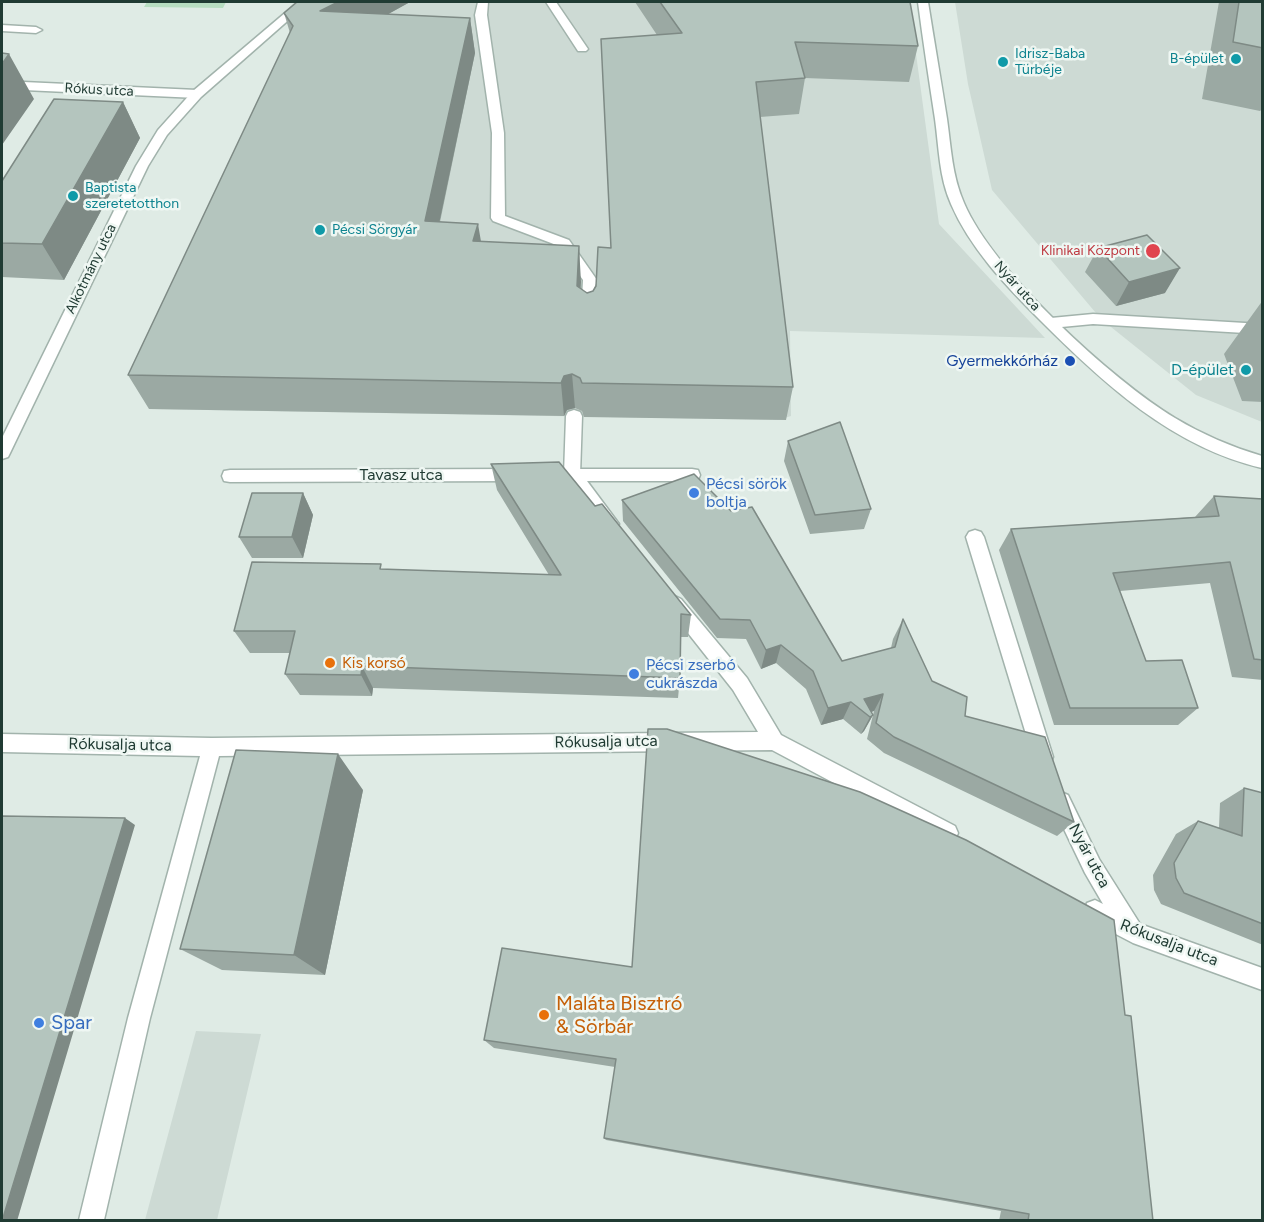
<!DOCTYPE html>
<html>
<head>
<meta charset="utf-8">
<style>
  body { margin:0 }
  #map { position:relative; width:1264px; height:1222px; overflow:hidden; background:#dfebe5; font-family:Figtree,sans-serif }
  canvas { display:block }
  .frame { position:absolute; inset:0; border:3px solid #203b33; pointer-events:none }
</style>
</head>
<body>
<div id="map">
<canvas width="1264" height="1222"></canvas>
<div class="frame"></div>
</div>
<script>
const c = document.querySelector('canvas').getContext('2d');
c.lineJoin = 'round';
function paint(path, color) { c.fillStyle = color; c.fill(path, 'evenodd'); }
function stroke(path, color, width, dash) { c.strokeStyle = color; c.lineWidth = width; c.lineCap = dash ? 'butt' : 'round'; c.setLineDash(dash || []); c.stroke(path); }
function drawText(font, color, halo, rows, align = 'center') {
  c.font = font + ' Figtree,sans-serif'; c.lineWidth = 5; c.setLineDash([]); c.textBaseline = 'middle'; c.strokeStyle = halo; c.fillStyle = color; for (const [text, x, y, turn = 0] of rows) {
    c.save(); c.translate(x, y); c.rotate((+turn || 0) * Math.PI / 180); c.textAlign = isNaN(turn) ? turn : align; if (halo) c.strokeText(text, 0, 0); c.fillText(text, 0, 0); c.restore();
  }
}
const built = new Path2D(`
  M346,2h563l30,222 106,114 -255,-7 1,85 -13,4 -629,-11z
  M955,2h280l27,9v411l-66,-27 -95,-76 -109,-129 -24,-106z
  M196,1031l65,3 -44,186h-72z`);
const green = new Path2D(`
  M147,2h79l-3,6 -79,-1z`);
const service = new Path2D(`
  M478,2h10l-1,13 17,118 1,83 64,24 28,40 -4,41 -5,1 -7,-5 2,-37 -24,-34 -66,-25 -2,-3 1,-85 -17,-118z
  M546,2h10l32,47 -2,2h-8z
  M2,25l34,2 6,3 -6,3 -34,-2z
  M1093,314l169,10v10l-169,-10 -42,4 -7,-5 7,-5z
  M574,410l6,2 2,4 -2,59 -2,5 -6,1 -6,-1 -2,-5 2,-59 2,-4z`);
const minor = new Path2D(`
  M2,81l195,9 6,4 -6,4 -195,-9z
  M517,469l6,1 2,5 -2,5 -6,1 -287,1 -6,-1 -2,-5 2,-5 6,-1z
  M545,469h147l6,1 2,5 -2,5 -6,1h-105l32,43 -2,5 -6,2 -6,-2 -37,-48 -29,-1 -2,-5 2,-5z
  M975,530l6,2 3,5 69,220 -3,7 -7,2 -7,-2 -3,-7 -67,-220 3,-5z
  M675,596l6,3 66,79 34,57 174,91 3,7 -3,7 -7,3 -7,-3 -169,-90 -553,6 -69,262 -46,202h-25l49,-202 72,-262 -198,-4v-18l210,4 546,-6 -25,-42 -64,-81 -3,-5 3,-5z
  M1061,792l7,3 31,64 41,65 122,44v22l-129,-47 -46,-24 -3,-8 3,-8 8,-3 8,4 -18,-31 -34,-71 3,-7z`);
const tertiary = new Path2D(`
  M298,2h11l-108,95 -34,38 -19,31 -138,287 -2,4 -6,2v-21l134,-272 22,-36 35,-39z
  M918,2h10c6,39 13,78 19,117 4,28 5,57 17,84 29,68 148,177 211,215 28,17 57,29 87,38v12c-90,-21 -159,-85 -223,-149 -34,-34 -69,-71 -88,-115 -12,-27 -12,-56 -16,-85 -6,-39 -12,-78 -17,-117z`);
const wall = new Path2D(`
  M297,2h113l-22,12 82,4 5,35 -35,169 41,20 98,4 1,43 7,4 6,-2 18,-43 -10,-209 56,-4 -22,-33h275l8,44 -9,36 -104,-4 -6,36 -39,3 33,270 -7,33 -202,-3 -2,-6 -7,-3 -8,2 -3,6 -415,-7 -21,-34 162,-342 -6,-20z
  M1219,2h44v106l-3,3 -58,-12z
  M123,102l17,36 -76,142 -62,-3v-96z
  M1098,248l67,45 -49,13 -31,-34z
  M1263,300v102l-21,-1 -18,-47z
  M788,441l83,68 -7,20 -54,5 -26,-73z
  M491,464l104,42 96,109 -3,22h-8v41l-2,20 -305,-10 -1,8 -72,-1 -15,-21 5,-21h-40l-16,-22 149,-62 166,6 -52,-85z
  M303,493l10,22 -10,43h-51l-13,-21z
  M1214,496l49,3v181l-31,-3 -22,-94 -90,8 26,70 52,47 -20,17h-124l-55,-175 12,-21 184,-12z
  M622,500l220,161 49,-13 2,-9 10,-20 29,62 33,35 109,106 -17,14 -173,-83 -17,-14 7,-28 -3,1 2,3 -9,16 -3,3 -18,-15 -22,6 -15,-36 -30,-26 -15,6 -15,-30 -29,-1 -94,-117z
  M1244,788l19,5v152l-102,-41 -7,-14 -1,-15 23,-41 22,-13 21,7 1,-25z
  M363,790l-38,185 -103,-5 -42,-21z
  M632,967l493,48 28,206h-154l2,-10 -395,-71 -2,-2 11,-71 -121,-19 -10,-8z`);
const shadedWall = new Path2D(`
  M338,2h72l-81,45 -9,-36z
  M470,18l5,35 -43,204 -7,-36z
  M9,54l25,45 -32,46v-81z
  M123,102l17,36 -76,142 -22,-36z
  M478,224l6,35 -11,-18z
  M579,246l2,36 -2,39 -2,-35z
  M1180,268l-15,25 -49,13 13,-24z
  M572,374l3,34 -8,2 -3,6 -3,-33 3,-7z
  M303,493l10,22 -10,43 -11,-21z
  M781,645l-5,18 -15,6 5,-19z
  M362,666l11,22 -1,8 -11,-21z
  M883,694l-9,17 -9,3 -1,-15z
  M851,702l-8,17 -22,6 7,-17z
  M873,715l-9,16 -3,3 9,-17z
  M338,754l25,36 -38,185 -31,-20z
  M125,818l10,7 -118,396h-15z`);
const building = new Path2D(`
  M297,2h41l-18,9 150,7 -45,203 53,3 -5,17 106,5 -2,40 10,7 6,-2 3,-5 2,-39 13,1 -10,-209 81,-6 -22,-31h250l8,44 -123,-4 10,36 -49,4 37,305 -211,-4 -2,-5 -8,-4 -8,2 -3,7 -433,-8 165,-349 -9,-13z
  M1239,2h24v46l-30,-6z
  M2,53l7,1 -7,10z
  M54,99l69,3 -81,142 -40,-1v-62z
  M1147,235l33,33 -51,14 -31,-34z
  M840,422l31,87 -56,6 -27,-74z
  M559,462l36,44 7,-2 89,111 -10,-1 -1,64 -318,-12 -1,9 -76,-1 10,-43h-61l18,-69 129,2 -1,5 181,6 -70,-111z
  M694,474l37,37 21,-4 90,154 53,-14 8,-28 29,62 35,16 -2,19 80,21 29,85 -180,-85 -18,-14 7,-29 -19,5 9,16 -3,2 -19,-15 -23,6 -15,-37 -32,-26 -15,5 -16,-30 -30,-1 -98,-119z
  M252,493h51l-11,44h-53z
  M1214,496l49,3v161l-9,-1 -24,-97 -117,11 33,88 36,-1 16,48h-128l-59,-179 208,-13z
  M648,729h19l193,63 106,48 148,80 11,95 6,1 22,205h-125l1,-7 -425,-76 12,-79 -132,-19 18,-92 130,19z
  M236,750l102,4 -44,201 -114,-6z
  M1244,788l19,5v131l-79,-31 -8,-15 -2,-15 24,-42 44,15z
  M2,816l123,2 -123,403z`);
const markers = [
  [1236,59,6,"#0f9aa8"],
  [1003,62,6,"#0f9aa8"],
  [73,196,6,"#0f9aa8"],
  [320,230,6,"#0f9aa8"],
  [1153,251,8,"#e0444e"],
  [1070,361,6,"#1a4fb4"],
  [1246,370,6,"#0f9aa8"],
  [694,493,6,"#3f7fe0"],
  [330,663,6,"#e8710a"],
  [634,674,6,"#3f7fe0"],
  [544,1015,6,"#e8710a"],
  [39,1023,6,"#3f7fe0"]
];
const farCulturenames = [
  ["Idrisz-Baba",1015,54],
  ["Türbéje",1015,70],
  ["B-épület",1224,59,"right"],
  ["Baptista",85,188],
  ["szeretetotthon",85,204],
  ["Pécsi Sörgyár",332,230]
];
const farStreetnames = [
  ["Rókus utca",99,90,3],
  ["Alkotmány utca",91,269,-64],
  ["Nyár utca",1017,286,48]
];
const farHealthnames = [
  ["Klinikai Központ",1140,251]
];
const transitNames = [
  ["Gyermekkórház",1058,361]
];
const cultureNames = [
  ["D-épület",1234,370]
];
const streetNames = [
  ["Tavasz utca",401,475],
  ["Rókusalja utca",606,742,-1],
  ["Rókusalja utca",120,745,1],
  ["Nyár utca",1089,856,62],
  ["Rókusalja utca",1169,943,21]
];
const shopNames = [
  ["Pécsi sörök",706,484],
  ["boltja",706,502],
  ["Pécsi zserbó",646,665],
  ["cukrászda",646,683]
];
const foodNames = [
  ["Kis korsó",342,663]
];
const nearFoodnames = [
  ["Maláta Bisztró",556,1004],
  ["& Sörbár",556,1027]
];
const nearShopnames = [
  ["Spar",51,1023]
];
paint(built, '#cddad4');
paint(green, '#b7ddc1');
stroke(service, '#a2b3ac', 3);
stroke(minor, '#a2b3ac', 3);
stroke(tertiary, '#a2b3ac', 3);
paint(service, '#fff');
paint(minor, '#fff');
paint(tertiary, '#fff');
paint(wall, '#9ba9a3');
paint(shadedWall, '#7e8a85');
paint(building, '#b4c5be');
stroke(building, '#7e8a85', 1.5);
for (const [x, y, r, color] of markers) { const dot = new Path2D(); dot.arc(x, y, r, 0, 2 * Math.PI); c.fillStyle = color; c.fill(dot); stroke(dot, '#eff7f3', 2); }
drawText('14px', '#0d838f', '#eff7f3', farCulturenames, 'left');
drawText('14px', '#203b33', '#eff7f3', farStreetnames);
drawText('14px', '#be3a42', '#eff7f3', farHealthnames, 'right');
drawText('16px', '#164399', '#eff7f3', transitNames, 'right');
drawText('16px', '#0d838f', '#eff7f3', cultureNames, 'right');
drawText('16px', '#203b33', '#eff7f3', streetNames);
drawText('16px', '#366cbe', '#eff7f3', shopNames, 'left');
drawText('16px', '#c56008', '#eff7f3', foodNames, 'left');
drawText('20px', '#c56008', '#eff7f3', nearFoodnames, 'left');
drawText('20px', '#366cbe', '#eff7f3', nearShopnames, 'left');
</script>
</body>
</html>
